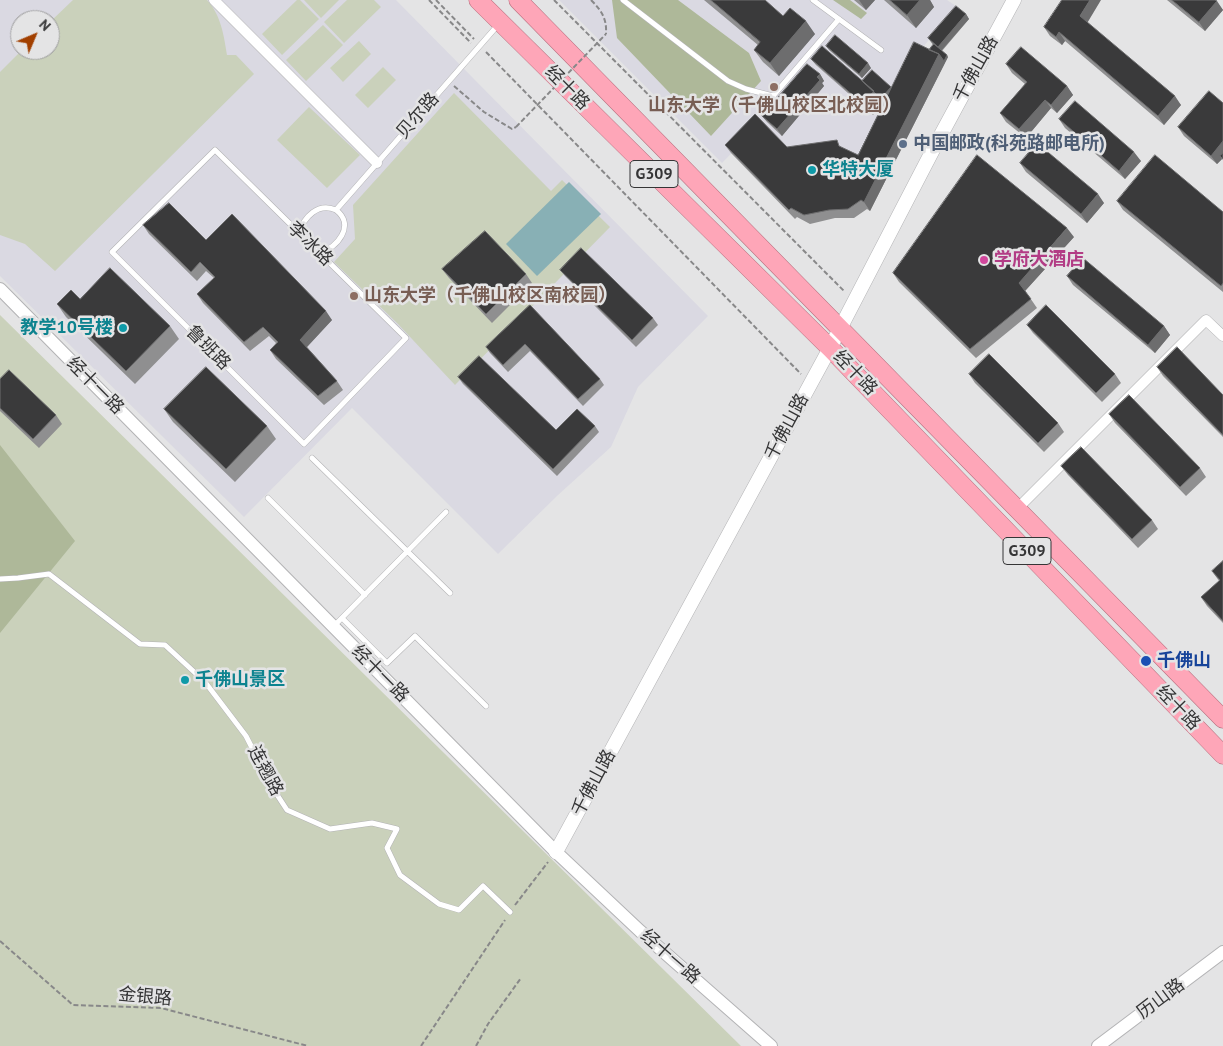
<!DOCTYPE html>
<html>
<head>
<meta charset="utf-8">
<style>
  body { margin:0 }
  #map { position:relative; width:1223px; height:1046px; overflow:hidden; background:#e4e4e5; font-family:"PT Sans",sans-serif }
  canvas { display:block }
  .north { position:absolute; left:10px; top:10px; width:50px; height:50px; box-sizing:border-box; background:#e4e4e5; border:1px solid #9e9e9f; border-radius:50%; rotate:45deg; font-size:14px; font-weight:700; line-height:20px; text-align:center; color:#353536 }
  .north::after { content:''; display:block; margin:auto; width:18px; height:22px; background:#a24000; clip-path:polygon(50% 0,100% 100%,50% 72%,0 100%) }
</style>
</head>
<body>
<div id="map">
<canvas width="1223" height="1046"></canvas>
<div class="north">N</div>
</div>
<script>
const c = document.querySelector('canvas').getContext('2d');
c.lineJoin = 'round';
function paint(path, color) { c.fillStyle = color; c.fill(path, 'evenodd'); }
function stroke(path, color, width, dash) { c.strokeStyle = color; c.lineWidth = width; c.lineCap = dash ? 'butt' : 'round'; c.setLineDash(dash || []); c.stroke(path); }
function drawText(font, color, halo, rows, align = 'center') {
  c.font = font + ' "PT Sans","Noto Sans SC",sans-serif'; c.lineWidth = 5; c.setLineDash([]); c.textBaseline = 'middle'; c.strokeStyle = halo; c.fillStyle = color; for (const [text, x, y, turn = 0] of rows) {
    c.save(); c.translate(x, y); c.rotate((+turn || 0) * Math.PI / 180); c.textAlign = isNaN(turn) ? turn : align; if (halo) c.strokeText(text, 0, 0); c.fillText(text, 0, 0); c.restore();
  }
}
const built = new Path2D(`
  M0,0h396l312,316 -70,71 -27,60 -53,48 -60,59 -146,-146 -108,109 -244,-241zM20,20h30v30h-30z
  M559,0h388l9,6 -36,45 -56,112 -71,-7 -32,-33 -39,40z`);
const green = new Path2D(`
  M73,0h134c14,15 17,36 20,55h9l18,19 -199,197 -30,-27 -25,-9v-163l22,-22h28v-28z
  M297,0h3l19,19 -37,36 -20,-21z
  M304,0h35l-18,18z
  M347,0h27l7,7 -37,36 -20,-21z
  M323,25l20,20 -37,36 -20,-21z
  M359,41l12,13 -28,28 -13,-14z
  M383,67l13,13 -28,28 -13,-13z
  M454,93l97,98 11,-11 48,47 -155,158 -57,-61 -64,-62 21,-23 -2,-34z
  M309,107l51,48 -33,33 -50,-48z
  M0,315l741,731h-741z`);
const forest = new Path2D(`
  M612,0h66l71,53 12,28 -50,55 -94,-98z
  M833,0h17l17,13 -6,6z
  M0,445l75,96 -75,92z`);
const water = new Path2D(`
  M569,182l32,32 -64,62 -31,-32z`);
const path = new Path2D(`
  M429,0l42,43
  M436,0l38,39
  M554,0l291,292
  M591,0c10,10 16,18 15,34
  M486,52l315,322
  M454,86l30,26 28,17 4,-2
  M515,905l33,-43
  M0,941l73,64 88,3 147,38
  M421,1046l84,-126
  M476,1046l12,-22 33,-46`);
const service = new Path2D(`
  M623,0l105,81 18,8 27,7 66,-77
  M813,0l68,50
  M215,150l191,188 -102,106 -192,-192z
  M299,233c5,-16 19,-31 37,-23
  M320,253c17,-5 36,-28 16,-43l162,-185
  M312,458l138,135
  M268,498l97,97
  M0,579l18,-1 31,-4 91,70 25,1 40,37 41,54 26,51 15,23 43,19 42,-6 25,6 -10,19 13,27 39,29 20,6 24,-24 27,26
  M342,618l45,45 28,-27 71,70
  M334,626l112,-114`);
const minor = new Path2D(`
  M214,0l163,163
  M1018,508l188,-188 17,16`);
const tertiary = new Path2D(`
  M0,289l556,563 84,79 131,115
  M1098,1046l125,-94`);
const secondary = new Path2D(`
  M556,852l274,-504 106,-204 78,-144`);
const trunk = new Path2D(`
  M478,0l352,348 393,407
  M518,0l705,719`);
const pathBridge = new Path2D(`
  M516,127l90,-93`);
const wall = new Path2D(`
  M704,0h61l18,16 32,18 -36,42 -16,-14 -9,-12 4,-5z
  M854,0h21l-9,10z
  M884,0h46l4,7 -18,21z
  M1167,0h48l8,10 -18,21z
  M966,14l3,5 -27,32 6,6 -78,154 -3,-2 -13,9h-19l-25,6 -13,-7 -2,2 -64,-66 -6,-8 62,2 56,1 15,7 25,-51 -10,11 -57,-50 -5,-6 51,22 29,6 38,-37 4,-5 -5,-7z
  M1087,23l94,82 -17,20 -99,-84 -3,4 -12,-9 -6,-9z
  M826,46l45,22 -9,10 -33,-28z
  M1006,64l61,22 6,9 -16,18 -6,-5 -25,30 -20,-16 -6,-9 25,-29 -13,-11z
  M820,74l4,7 -2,2 2,3 -42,50 -15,-14 -5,-6z
  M1223,103v57l-1,-1 -5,5 -33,-28 -6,-9z
  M1059,119l82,42 -16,18 -60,-51z
  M1020,163l84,40 -17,20 -61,-51z
  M1117,201l106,11v80l-100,-82z
  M143,225l63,15 126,80 -25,27 30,34 6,9 -19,15 -48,-46 -6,-9 6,-7 -7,-7 -19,15 -47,-48 -6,-9 17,-16 -8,-7 -9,10 -48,-47z
  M1074,237l-49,54 12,17 -61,50 -77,-76 -6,-9z
  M442,269l84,5 6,9 -40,40 -43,-45z
  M560,270l93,48 5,7 -22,22 -71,-71z
  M1067,276l97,50 6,9 -15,18 -82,-68z
  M80,299l90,27 9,13 -44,45 -69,-67 -9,-13z
  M530,305l70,74 4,6 -21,21 -53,-55 -22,21 -18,-19 -4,-6z
  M1027,325l88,49 6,9 -19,19 -69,-69z
  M1157,367l66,28v42l-60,-61z
  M969,374l89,49 6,9 -20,20 -69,-69z
  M458,377l98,53 39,-4 4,6 -42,44 -94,-92z
  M0,379l56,36 6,9 -23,24 -39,-37z
  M164,409l103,17 9,13 -41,43 -62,-60z
  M1109,414l91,54 6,9 -20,19 -71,-73z
  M1061,466l91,54 6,9 -20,19 -70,-73z
  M1223,561v62l-16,-17 -6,-9 18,-16 -7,-10z`);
const shadedWall = new Path2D(`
  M859,0h16l-9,10z
  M920,0h10l4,7 -18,21 -9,-13z
  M1090,0h11l-15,25 -6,-9z
  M1217,1l6,9 -18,21 -6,-9z
  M966,14l3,5 -28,32 -3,-4z
  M806,21l9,13 -36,42 -9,-13z
  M1059,32l6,9 -3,4 -6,-8z
  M939,54l8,1 1,2 -78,154 -6,-9z
  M868,63l3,5 -9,10 -3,-4z
  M820,74l4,7 -2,2 2,3 -42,50 -5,-7z
  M1067,86l6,9 -16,18 -6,-8z
  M891,87l3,4 -21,24 -3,-4z
  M874,91l5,7 -14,8 -2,-2z
  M1175,96l6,9 -17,20 -6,-9z
  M1045,100l6,8 -25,30 -7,-9z
  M1223,141v16l-3,-1 2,3 -5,5 -6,-8z
  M1134,152l7,9 -16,18 -6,-8z
  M1098,194l6,9 -17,20 -6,-9z
  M1067,228l7,9 -49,54 12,17 -18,-25z
  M326,311l6,9 -26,28 -6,-8z
  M1164,326l6,9 -15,18 -7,-8z`);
const building = new Path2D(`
  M711,0h54l18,16 7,-8 16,13 -36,42 -16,-13 6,-8z
  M890,0h30l-13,15z
  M1062,0h28l-10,16 95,80 -17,20 -99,-84 -3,5 -12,-10z
  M1172,0h43l2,1 -18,21z
  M956,6l10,8 -28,33 -10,-9z
  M835,35l33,28 -9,11 -33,-28z
  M914,42l25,12 -75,148 -3,-2 -13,9 -19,1 -25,5 -13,-7 -2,2 -64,-65 30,-31 32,33 50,-7 2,6 19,9z
  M934,44l13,11 -3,6 -5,-7 -10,-4z
  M822,46l52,45 -11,13 -52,-45z
  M1021,47l46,39 -16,19 -6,-5 -26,29 -19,-16 27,-31 -21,-18z
  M807,64l13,10 -3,3 3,3 -43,49 -15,-13z
  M872,70l19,17 -21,24 -5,-5 11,-12 -14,-13z
  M1209,91l14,12v38l-12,15 -33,-29z
  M1075,101l59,51 -15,19 -60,-52z
  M1037,143l61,51 -17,20 -61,-51z
  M1223,153v6l-3,-3z
  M977,155l90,73 -48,55 12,16 -61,50 -77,-76z
  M1155,155l68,57v71l-2,3 -104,-85z
  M169,203l37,37 26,-26 94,97 -26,29 37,41 -19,15 -48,-46 8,-8 -15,-15 -19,15 -47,-48 18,-17 -15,-15 -9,10 -48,-47z
  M485,231l41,43 -40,40 -44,-45z
  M581,248l72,70 -21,22 -72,-70z
  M1083,258l81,68 -16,19 -81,-69z
  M110,268l60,58 -44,45 -69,-67 14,-14 9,9z
  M530,305l70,74 -22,20 -53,-55 -22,21 -17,-18z
  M1046,305l69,69 -19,19 -69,-68z
  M1177,347l46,48v40l-66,-68z
  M989,354l69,69 -20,20 -69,-69z
  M479,356l77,74 21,-21 18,17 -42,43 -95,-92z
  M206,367l61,59 -41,43 -62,-60z
  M9,370l47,45 -23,24 -33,-31v-29z
  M1129,395l71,73 -20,19 -71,-73z
  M1081,447l71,73 -20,19 -71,-73z
  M1223,561v60l-22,-24 19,-17 -8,-9z`);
const markers = [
  [774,87,5,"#8d6e63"],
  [903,144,5,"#5c6f8a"],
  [812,170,5,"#0f9aa8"],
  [984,260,5,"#d1479c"],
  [354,296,5,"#8d6e63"],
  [123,328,5,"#0f9aa8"],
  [1146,661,6,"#1a4fb4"],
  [185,680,5,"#0f9aa8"]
];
const shields = [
  [654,174,48],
  [1027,551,48]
];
const shieldNames = [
  ["G309",654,174],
  ["G309",1027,551]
];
const streetNames = [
  ["千佛山路",976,69,-61],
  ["经十路",567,88,45],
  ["贝尔路",418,116,-49],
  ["李冰路",310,244,44],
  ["鲁班路",208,348,45],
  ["经十路",855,373,46],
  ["经十一路",95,386,45],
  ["千佛山路",787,427,-62],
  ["经十一路",380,674,45],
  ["经十路",1178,708,46],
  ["连翘路",265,771,62],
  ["千佛山路",594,783,-62],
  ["经十一路",670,957,41],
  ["金银路",145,997,5],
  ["历山路",1161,999,-37]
];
const educationNames = [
  ["山东大学（千佛山校区北校园）",774,106],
  ["山东大学（千佛山校区南校园）",364,296,"left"]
];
const serviceNames = [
  ["中国邮政(科苑路邮电所)",913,144]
];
const cultureNames = [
  ["华特大厦",822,170],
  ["教学10号楼",113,328,"right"],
  ["千佛山景区",195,680]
];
const hotelNames = [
  ["学府大酒店",994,260]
];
const transitNames = [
  ["千佛山",1157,661]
];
paint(built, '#dad9e2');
paint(green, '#cad1bb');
paint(forest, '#aeb899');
paint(water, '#88b0b5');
stroke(service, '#b3b3b5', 6);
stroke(minor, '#b3b3b5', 11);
stroke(tertiary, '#b3b3b5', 14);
stroke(secondary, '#b3b3b5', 15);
stroke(trunk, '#b7707f', 19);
stroke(path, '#888889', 2, [5, 2.5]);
stroke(service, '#fff', 5);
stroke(minor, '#fff', 10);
stroke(tertiary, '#fff', 12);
stroke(secondary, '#fff', 14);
stroke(trunk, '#fea6b8', 18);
stroke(pathBridge, '#888889', 2, [5, 2.5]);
paint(wall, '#8f8f90');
paint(shadedWall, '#6d6d6e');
paint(building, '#3a3a3b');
stroke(building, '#6d6d6e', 1);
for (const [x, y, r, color] of markers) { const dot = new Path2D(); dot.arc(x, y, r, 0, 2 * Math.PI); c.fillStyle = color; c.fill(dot); stroke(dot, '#e4e4e5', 2); }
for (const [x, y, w] of shields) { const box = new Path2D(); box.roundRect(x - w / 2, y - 13.5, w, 27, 4); c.fillStyle = '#e4e4e5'; c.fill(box); stroke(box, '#353536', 1); }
drawText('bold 16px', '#353536', null, shieldNames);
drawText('18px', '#353536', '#e4e4e5', streetNames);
drawText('bold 18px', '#785e54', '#e4e4e5', educationNames);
drawText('bold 18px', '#4e5e75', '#e4e4e5', serviceNames, 'left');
drawText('bold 18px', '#0d838f', '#e4e4e5', cultureNames, 'left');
drawText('bold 18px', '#b23c85', '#e4e4e5', hotelNames, 'left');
drawText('bold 18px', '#164399', '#e4e4e5', transitNames, 'left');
</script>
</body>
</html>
